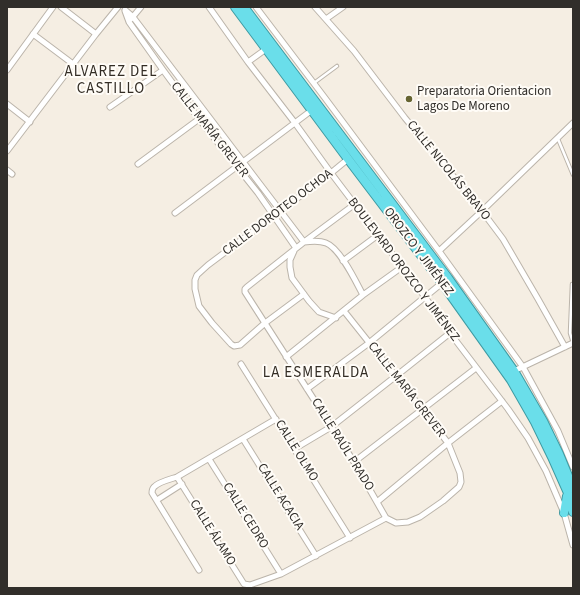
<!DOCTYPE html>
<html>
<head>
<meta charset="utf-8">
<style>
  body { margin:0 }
  #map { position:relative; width:580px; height:595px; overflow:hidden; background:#f5eee3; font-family:"Source Sans 3",sans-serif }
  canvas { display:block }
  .frame { position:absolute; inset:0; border:8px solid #312e2a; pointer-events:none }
</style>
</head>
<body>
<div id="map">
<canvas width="580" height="595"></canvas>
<div class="frame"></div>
</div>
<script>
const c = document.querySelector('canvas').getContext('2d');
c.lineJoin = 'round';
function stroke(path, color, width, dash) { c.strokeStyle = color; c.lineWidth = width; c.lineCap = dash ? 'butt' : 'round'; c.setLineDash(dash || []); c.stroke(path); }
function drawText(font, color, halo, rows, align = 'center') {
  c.font = font + ' "Source Sans 3",sans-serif'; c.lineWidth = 4; c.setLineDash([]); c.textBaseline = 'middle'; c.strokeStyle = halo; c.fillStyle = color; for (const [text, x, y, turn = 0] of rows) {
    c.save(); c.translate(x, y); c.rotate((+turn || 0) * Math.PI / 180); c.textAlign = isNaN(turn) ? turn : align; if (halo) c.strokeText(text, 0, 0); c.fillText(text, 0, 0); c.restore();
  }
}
const service = new Path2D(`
  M314,83l23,-17
  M558,139l15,36
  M572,284l-2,49 3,10`);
const minor = new Path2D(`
  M61,7l35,27
  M209,7l39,55 47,61 36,50 94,124 25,36 58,76 20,29 18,33 18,42 9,32
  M256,7l69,91 114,153 84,116 35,64 15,36
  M315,7l39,44 51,67 77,93 21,28 35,60 27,48
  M125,10l8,7 171,225c7,-1 15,-2 22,1 14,5 30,39 37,52
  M125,11l4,11 34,48 36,49 59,74 38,55
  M131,19l10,-12
  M326,19l17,-12
  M33,34l40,30
  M248,62l18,-13
  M7,70l46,-63
  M7,104l23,18
  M110,107l53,-37
  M7,151l89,-117 22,-27
  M138,164l61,-45
  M7,170l5,4
  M355,204l-51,38 -57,45 -2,2v3l109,170 32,56
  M175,213l137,-103
  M294,251l-4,9v7l2,11 17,23 10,11 17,6
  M439,251l43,-40 91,-88
  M343,261l35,-26
  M304,294l-39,29 -25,22 -6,1 -3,-2 -19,-21 -13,-17 -4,-17v-9l2,-5 11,-10 123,-92 17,-14
  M344,311l78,98 26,34 12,30 1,9 -2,5 -16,14 -23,16 -12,5 -12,1 -10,-5
  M286,357l77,-62 39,-28
  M241,364l109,174
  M514,371l59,-28
  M307,389l62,-46 73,-60
  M243,439l73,117
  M294,449l37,-22 65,-51 54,-43
  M209,459l72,115
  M354,462l122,-94
  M177,477l67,107 6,1 31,-11 105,-56
  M157,500l25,-16
  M377,502l71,-59 54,-42
  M199,570l-47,-77c0,-2 0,-4 2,-6 4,-5 17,-8 23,-10l99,-58`);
const trunk = new Path2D(`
  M235,7l113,152 94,124 69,97 24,42 17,35 16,36 5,19
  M244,7l204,271 66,93 29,50 16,33 14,34
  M564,513l3,-17`);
const markers = [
  [409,99,4,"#666431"]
];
const poiNames = [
  ["Preparatoria Orientacion",417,92],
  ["Lagos De Moreno",417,107]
];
const streetNames = [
  ["CALLE MARÍA GREVER",209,130,52],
  ["CALLE NICOLÁS BRAVO",448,171,51],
  ["CALLE DOROTEO OCHOA",278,213,-37],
  ["OROZCO Y JIMÉNEZ",418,252,53],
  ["BOULEVARD OROZCO Y JIMÉNEZ",403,270,53],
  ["CALLE MARÍA GREVER",406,390,52],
  ["CALLE RAÚL PRADO",342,445,58],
  ["CALLE OLMO",296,451,58],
  ["CALLE ACACIA",280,497,58],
  ["CALLE CEDRO",245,516,58],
  ["CALLE ÁLAMO",212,533,58]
];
const quarterNames = [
  ["ALVAREZ DEL",111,73],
  ["CASTILLO",111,90],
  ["LA ESMERALDA",316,374]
];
stroke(service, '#bbb4aa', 4.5);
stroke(minor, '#bbb4aa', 7);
stroke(trunk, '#3e9ba3', 10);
stroke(service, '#fff', 2.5);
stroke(minor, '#fff', 5);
stroke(trunk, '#6adeea', 8);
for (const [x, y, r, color] of markers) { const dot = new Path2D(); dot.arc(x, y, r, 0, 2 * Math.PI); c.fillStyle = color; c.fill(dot); stroke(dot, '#fffcf7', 1.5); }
drawText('13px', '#312e2a', '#fffcf7', poiNames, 'left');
drawText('13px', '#312e2a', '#fffcf7', streetNames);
c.letterSpacing = '1px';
drawText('15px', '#332d25', '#fffcf7', quarterNames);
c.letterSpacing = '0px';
</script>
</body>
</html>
